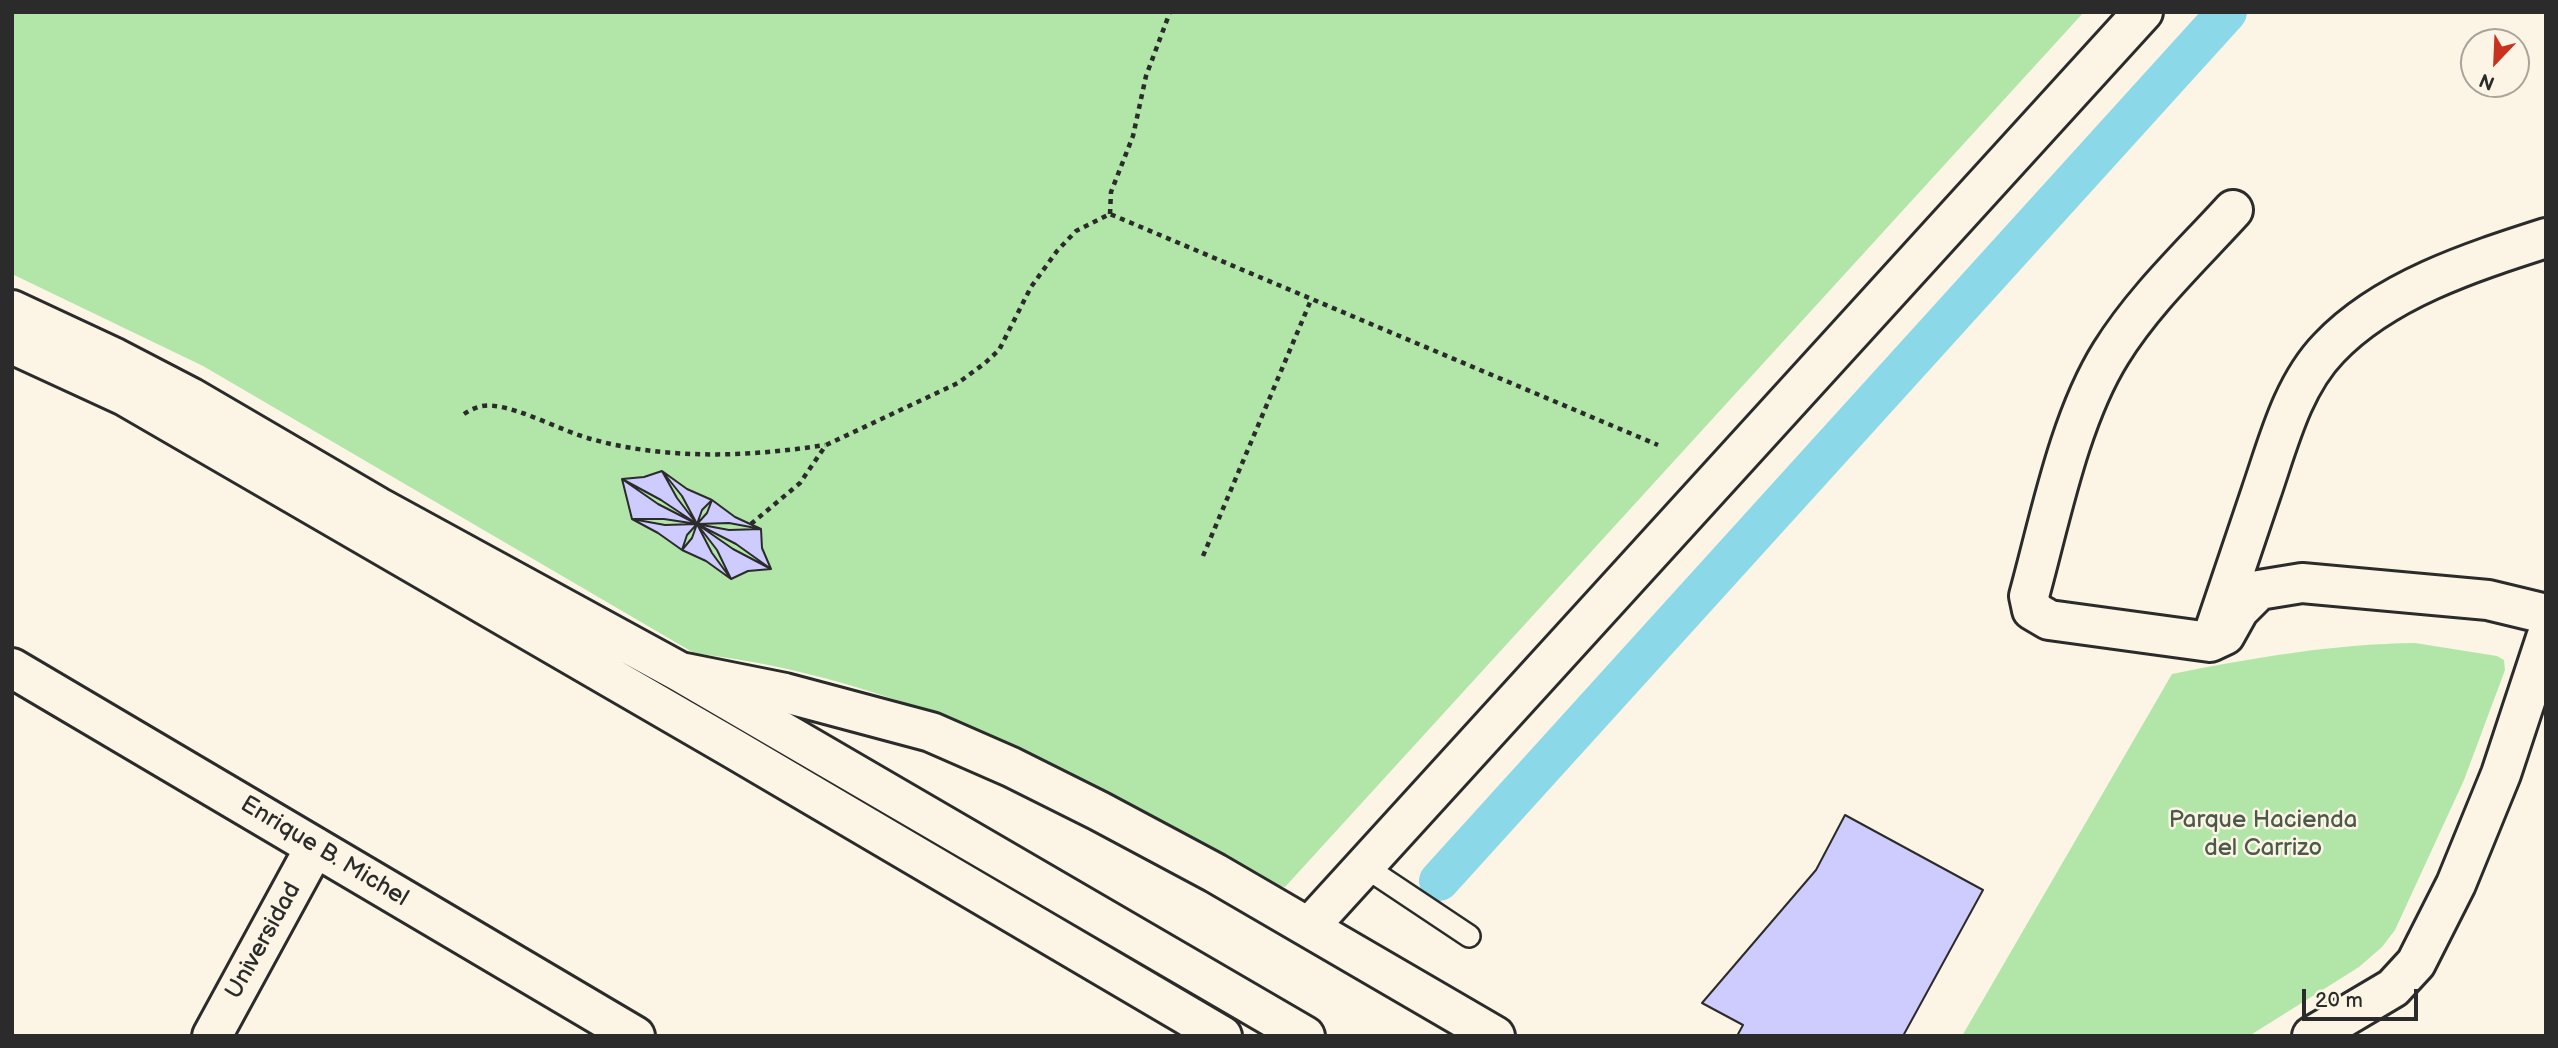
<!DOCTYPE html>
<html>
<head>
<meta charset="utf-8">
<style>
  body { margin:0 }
  #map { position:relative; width:2558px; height:1048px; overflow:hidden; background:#fcf5e5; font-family:"Balsamiq Sans",sans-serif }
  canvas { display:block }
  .frame { position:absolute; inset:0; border:14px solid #2b2b2b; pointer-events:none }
  .north { position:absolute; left:2460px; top:28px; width:70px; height:70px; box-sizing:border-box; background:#fcf5e5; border:2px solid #a8a49b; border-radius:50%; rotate:203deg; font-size:19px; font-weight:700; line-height:28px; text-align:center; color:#2b2b2b }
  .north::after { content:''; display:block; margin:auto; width:24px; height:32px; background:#c8321e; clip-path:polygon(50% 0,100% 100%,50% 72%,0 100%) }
  .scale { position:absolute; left:2302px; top:989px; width:116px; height:32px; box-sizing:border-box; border:4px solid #2b2b2b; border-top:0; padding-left:9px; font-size:21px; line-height:24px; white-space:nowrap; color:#2b2b2b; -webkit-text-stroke:5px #fcf5e5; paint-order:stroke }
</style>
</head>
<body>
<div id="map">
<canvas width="2558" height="1048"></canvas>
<div class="frame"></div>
<div class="north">N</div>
<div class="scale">20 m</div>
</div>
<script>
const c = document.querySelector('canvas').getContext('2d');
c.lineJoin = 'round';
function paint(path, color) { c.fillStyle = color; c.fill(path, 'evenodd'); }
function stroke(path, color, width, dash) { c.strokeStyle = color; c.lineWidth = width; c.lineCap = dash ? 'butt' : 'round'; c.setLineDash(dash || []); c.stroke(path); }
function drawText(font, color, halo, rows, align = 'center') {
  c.font = font + ' "Balsamiq Sans",sans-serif'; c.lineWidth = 5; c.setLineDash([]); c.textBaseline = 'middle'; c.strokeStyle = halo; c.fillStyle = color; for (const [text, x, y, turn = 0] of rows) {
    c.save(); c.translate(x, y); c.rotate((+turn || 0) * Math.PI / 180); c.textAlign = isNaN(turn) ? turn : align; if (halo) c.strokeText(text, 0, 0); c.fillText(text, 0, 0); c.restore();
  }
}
const green = new Path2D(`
  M12,12h2072l-799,875 -14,-4c-149,-89 -322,-180 -493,-216 -28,-6 -56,-10 -84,-14l-491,-287 -191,-92z
  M2415,643l82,13 7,4 1,10 -41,110 -69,150 -13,17 -23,20 -110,69h-287l210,-362c80,-16 161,-30 243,-31z`);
const canal = new Path2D(`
  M1439,881l788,-869`);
const building = new Path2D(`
  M662,471l15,27 20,26 -36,-24 -39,-21 22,-2z
  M662,471l25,18 25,11 -10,10 -5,14 -15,-28z
  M622,479l36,25 39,20 -33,-5h-32z
  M712,500l23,17 26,12 -32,-6 -32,1 10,-11z
  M632,519l33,6 32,-1 -10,11 -5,15 -24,-17z
  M697,524l15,29 19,26 -25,-18 -24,-11 10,-12z
  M697,524l36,25 38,20 -23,2 -17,8 -14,-29z
  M697,524l32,6 32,-1 1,19 9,21 -35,-25z
  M1845,815l138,75 -80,146h-166l6,-11 -41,-22 114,-133z`);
const path = new Path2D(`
  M1110,214l1,-22 22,-56 13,-60 24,-64
  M464,414c9,-6 19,-10 31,-8 27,3 67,25 96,33 75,21 158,18 234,6
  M751,524l49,-41 26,-38 132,-62 27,-20 14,-13 32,-63 26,-36 19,-20 34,-17 548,231
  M1203,556l108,-256`);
const lane = new Path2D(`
  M1364,866l105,70`);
const street = new Path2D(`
  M2233,210c-42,46 -89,90 -122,143 -42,67 -61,167 -82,243l3,14 17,10 161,22 15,-7 14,-25 20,-20 43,-7 186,17 58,14
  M2215,629c15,-45 31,-91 46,-136 17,-49 31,-107 68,-145 55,-58 142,-86 217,-110
  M12,668l623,368
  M685,673l100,20 146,39 80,35 88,44 116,62 280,163
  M1309,927l834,-915
  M212,1036l103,-189
  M2312,1036l81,-48 23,-25 40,-79 45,-110 45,-136`);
const secondary = new Path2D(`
  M12,310l103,48 75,39 188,110 302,165 625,364
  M12,344l113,52 609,353 488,287`);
const parkNames = [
  ["Parque Hacienda",2263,821],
  ["del Carrizo",2263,849]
];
const streetNames = [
  ["Enrique B. Michel",324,852,31],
  ["Universidad",264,941,-61]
];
paint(green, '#b1e6a8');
stroke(canal, '#8ad8e8', 40);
paint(building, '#cecbfe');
stroke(building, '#2b2b2b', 2);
stroke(lane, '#2b2b2b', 26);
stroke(street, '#2b2b2b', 44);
stroke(secondary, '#2b2b2b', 44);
stroke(path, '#2b2b2b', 4.5, [5, 5]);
stroke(lane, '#fcf5e5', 21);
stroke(street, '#fcf5e5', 38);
stroke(secondary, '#fcf5e5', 38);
drawText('24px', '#4c5a4a', '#fcf5e5', parkNames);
drawText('24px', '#2b2b2b', '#fcf5e5', streetNames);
</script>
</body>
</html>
